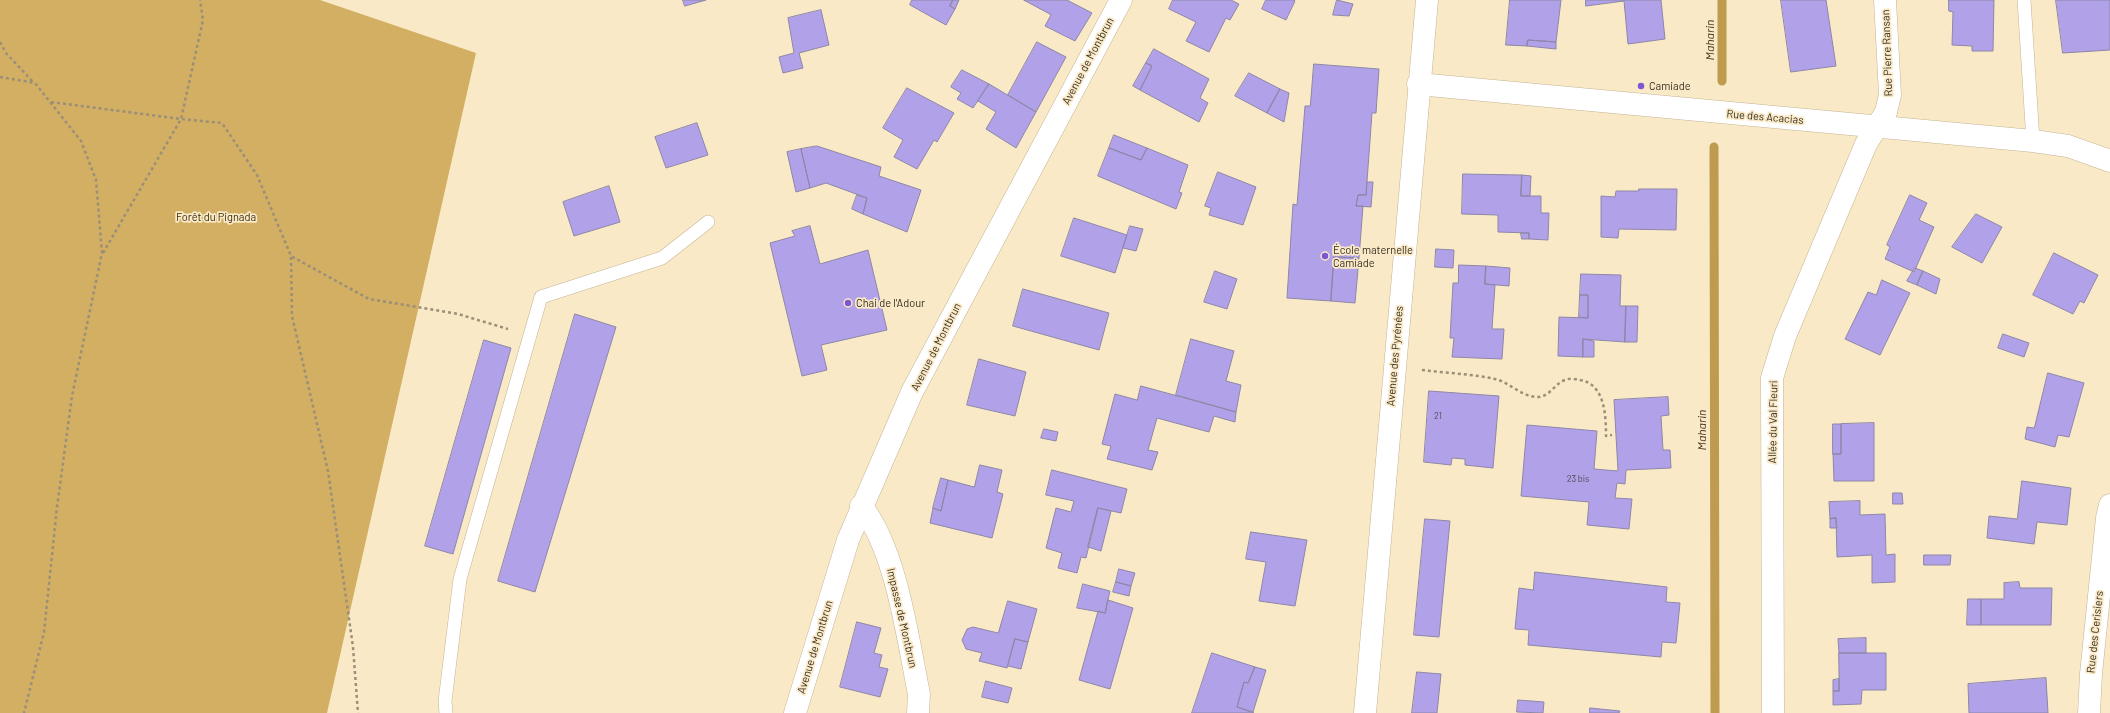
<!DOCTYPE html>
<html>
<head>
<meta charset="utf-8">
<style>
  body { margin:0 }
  canvas { display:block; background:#fae9c7 }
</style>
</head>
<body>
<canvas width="2110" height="713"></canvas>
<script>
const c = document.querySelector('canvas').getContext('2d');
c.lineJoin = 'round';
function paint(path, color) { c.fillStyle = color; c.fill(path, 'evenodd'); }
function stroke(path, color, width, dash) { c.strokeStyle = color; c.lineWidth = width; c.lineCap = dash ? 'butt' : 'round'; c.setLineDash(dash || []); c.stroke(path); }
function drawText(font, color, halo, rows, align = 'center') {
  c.font = font + ' Barlow,sans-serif'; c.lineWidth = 3.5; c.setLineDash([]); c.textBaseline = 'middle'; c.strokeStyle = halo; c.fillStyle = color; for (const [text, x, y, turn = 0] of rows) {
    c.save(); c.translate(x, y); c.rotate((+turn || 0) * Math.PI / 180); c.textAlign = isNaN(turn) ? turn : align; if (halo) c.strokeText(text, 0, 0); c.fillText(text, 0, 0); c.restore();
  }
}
const forest = new Path2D(`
  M0,0h320l156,53 -149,660h-327z`);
const stream = new Path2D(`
  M1722,0v81
  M1714,147l1,566`);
const building = new Path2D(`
  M683,0h23l-21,6z
  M912,0h41l-3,6 5,3 -9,16 -36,-20z
  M953,0h6l-4,9 -5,-3z
  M1024,0h43l25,13 -17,28 -30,-15 6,-11z
  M1173,0h58l8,4 -9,16 -4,-2 -17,34 -23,-11 10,-19 -27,-13z
  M1266,0h28l1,1 -9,19 -24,-11z
  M1337,0l16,4 -4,12 -16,-1z
  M1510,0h51l-5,42 -28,-2 -1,6 -21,-1z
  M1586,0h75l4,39 -37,5 -4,-43 -38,5z
  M1781,0h45l10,66 -45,6z
  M1949,0h45l-1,51h-21v-5l-20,-1 1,-33 -4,-1z
  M2056,0h54v50l-47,3z
  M821,10l8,35 -30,8 4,15 -20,5 -4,-16 15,-4 -6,-35z
  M1528,40l28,2v7l-29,-3z
  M1037,42l29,15 -30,55 -28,-17z
  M1154,49l55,30 -9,19 8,5 -9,19 -59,-32 12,-24 -6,-3z
  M1146,63l6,3 -12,24 -7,-4z
  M1314,64l65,5 -3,44h-4l-6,82h-8l-2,11h7l-4,52 -25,-1 -3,44 -44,-3 6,-94 4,1 8,-99h5z
  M962,70l27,14 -16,24 -16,-9 4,-6 -10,-6z
  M1249,73l31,16 -13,24 -32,-17z
  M989,84l47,28 -20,36 -30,-19 10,-17 -18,-11z
  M907,88l47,25 -17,29 -3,-2 -17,29 -23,-12 9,-17 -20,-12z
  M1280,89l9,4 -5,29 -17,-9z
  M697,123l11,32 -42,13 -11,-31z
  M1114,135l33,13 -6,12 -32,-12z
  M817,146l64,21 -2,9 42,14 -14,42 -44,-18 4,-16 -41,-15 -16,5 -9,-39z
  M1109,148l32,12 6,-12 41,17 -9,27 3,1 -6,16 -78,-33z
  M801,149l9,39 -14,4 -9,-40z
  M1218,172l38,15 -13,38 -34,-10 2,-7 -6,-2z
  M1463,174l59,1 -1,21h20v17h8l-1,27 -19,-1v-6l-31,-1v-17l-36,-1z
  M1522,175l9,1 -1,20h-9z
  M1367,182h6l-2,25 -15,-1 2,-11h8z
  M609,186l11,36 -46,14 -11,-34z
  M1639,189h38l-1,41 -57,-1 -1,9 -17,-1v-41l14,1 1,-6h22z
  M857,195l10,3 -4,16 -11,-5z
  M1910,195l17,8 -8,17 15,7 -20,45 -29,-13 5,-12 -3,-2z
  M1976,214l26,13 -20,36 -30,-16z
  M1074,218l53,17 -12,38 -54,-17z
  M810,226l10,38 48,-14 19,80 -66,15 6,25 -25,6 -32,-133 25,-7 -3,-5z
  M1130,226l13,3 -7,22 -13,-3z
  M1521,233h8v6h-7z
  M1436,249l18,1 -1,18 -18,-1z
  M2054,253l44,22 -14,28 -4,-2 -7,13 -40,-19z
  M1334,257l25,1 -4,45 -24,-2z
  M1459,265l27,1 -1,18 10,1 -3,44h12l-2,30 -50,-2 2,-19h-4l3,-55h5z
  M1486,266l24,2 -1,18 -24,-2z
  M1915,268l8,3 -6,14 -10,-4z
  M1215,271l22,8 -10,30 -23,-7z
  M1923,271l17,8 -4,15 -19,-9z
  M1581,274l40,1 -1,31h6l-1,36 -42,-3v18l-25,-1 1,-39 29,1v-23h-8z
  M1882,280l28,13 -30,62 -35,-16 23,-47 8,3z
  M1023,289l86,24 -10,37 -86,-24z
  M1580,295h8v23l-9,-1z
  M1626,306h12l-1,36h-12z
  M575,314l41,13 -81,265 -37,-11z
  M2003,334l26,9 -5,14 -26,-9z
  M1191,339l43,12 -8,30 15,4 -5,27 -60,-17z
  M1583,339l11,2v16h-11z
  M484,340l27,8 -58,206 -28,-8z
  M979,359l47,13 -11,44 -48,-11z
  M2048,373l36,10 -15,54 -11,-2 -3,12 -30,-8 2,-12 7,1z
  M1141,386l95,26 -1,10 -21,-6 -5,16 -52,-14 -9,32 10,2 -6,18 -45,-11 4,-13 -9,-2 13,-50 22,6z
  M1429,391l70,5 -6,72 -28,-3v-6l-13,-1 -1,7 -27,-3z
  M1668,397l1,18 -8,1 2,34h7l1,18 -45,2 -1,14 -8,-1 -2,15 17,1 -3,30 -42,-4 2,-23 -68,-6 6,-71 70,6 -3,38 24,2 -4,-71z
  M1874,423v58h-40l-1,-27h8v-30z
  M1833,424h8v30h-8z
  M1044,429l14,3 -2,9 -15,-3z
  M980,465l22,5 -5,22 6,2 -11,44 -62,-15 3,-15 8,3 7,-31 26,7z
  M1052,470l75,19 -6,24 -23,-5 -12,50 -5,-1 -4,16 -19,-5 4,-15 -16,-5 10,-40 15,4 3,-11 -28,-6z
  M941,478l7,2 -7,31 -8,-3z
  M2022,481l49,7 -4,37 -30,-3 -3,22 -47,-6 2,-22 28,3z
  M1893,493h9l1,11h-10z
  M1860,501v14l25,-1 1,41 9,-1v28l-23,1v-28l-35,2 -1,-39 -6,1 -1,-17z
  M1098,508l13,3 -10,40 -13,-4z
  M1836,518l1,10h-7v-9z
  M1425,519l25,2 -11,116 -25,-2z
  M1251,532l56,8 -12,66 -36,-5 7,-39 -20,-3z
  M1924,555h27l-1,10h-26z
  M1119,569l16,4 -4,13 -15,-4z
  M1535,572l132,15 -1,15 14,1 -4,40 -14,-1 -1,15 -133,-12 1,-15 -14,-1 4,-41 14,2z
  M1116,582l15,4 -2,10 -16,-4z
  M2019,582l1,6h32l-1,37h-70v-26h23v-16z
  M1083,584l27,7 -5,22 -28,-5z
  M1968,599h13v26h-14z
  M1108,600l25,8 -23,81 -31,-9 19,-69 7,2z
  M1008,601l29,8 -9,33 -13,-3 -8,29 -28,-7 3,-8 -16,-4 -4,-9 5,-11 6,-2 25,6z
  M857,622l24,6 -7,25 8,2 -3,12 9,2 -8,28 -40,-10z
  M1866,638v15h-27l-1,-14z
  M1015,639l13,3 -7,27 -13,-3z
  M1212,653l43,14 -7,16 -4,-1 -7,25 17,6h-62z
  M1839,653h47v37h-24l-1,14 -28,1v-14h6z
  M1255,667l11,3 -13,42 -16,-5 7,-25 4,1z
  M1417,672l24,2 -4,39h-25z
  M2046,678l2,35h-79l-1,-29z
  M1839,679v12h-6v-11z
  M986,681l26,7 -4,15 -26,-6z
  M1518,700l26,2 -1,11 -26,-1z
  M1590,708l30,3 -1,2h-29z`);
const path = new Path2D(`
  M0,42l6,11 28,30
  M0,77l35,6 46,58 15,39 6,73 -30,143 -15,111 -13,125 -20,81
  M51,102l130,17 22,-99 -3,-20
  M103,253l78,-134 41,4 35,52 34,81 78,43 89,15 50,15
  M291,257l1,59 36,155 25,176 5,66
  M1422,370c24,3 50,4 73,9 14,3 27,18 42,18 13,0 17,-13 28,-17 4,-2 11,-1 15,0 25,4 26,36 26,56l6,-1`);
const lane = new Path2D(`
  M2024,0l9,141
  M446,713l-1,-12 15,-122 81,-282 121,-39 46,-36`);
const street = new Path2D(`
  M1418,84l615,57 35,5 42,15
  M861,506c35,42 47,134 58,188l-1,19
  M1365,713l62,-713
  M1773,713l-1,-335 13,-42 81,-192 20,-32 4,-17 -5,-95
  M2089,713l2,-39 16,-156 3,-13`);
const secondary = new Path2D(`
  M795,713l53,-173 64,-148 209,-392`);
const markers = [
  [1641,86,4,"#7c57d1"],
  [1325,256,4,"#7c57d1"],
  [848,303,4,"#7c57d1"]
];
const numberNames = [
  ["21",1438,416],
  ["23 bis",1578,479]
];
const streetNames = [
  ["Rue Pierre Ransan",1887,53,-92],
  ["Avenue de Montbrun",1088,61,-62],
  ["Rue des Acacias",1765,117,5],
  ["Avenue de Montbrun",936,347,-63],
  ["Avenue des Pyrénées",1395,356,-85],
  ["Allée du Val Fleuri",1773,422,-89],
  ["Impasse de Montbrun",902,618,77],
  ["Rue des Cerisiers",2095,632,-84],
  ["Avenue de Montbrun",815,647,-73]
];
const poiNames = [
  ["Camiade",1649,86],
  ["École maternelle",1333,250],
  ["Camiade",1333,263],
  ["Chai de l'Adour",856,303]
];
const parkNames = [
  ["Forêt du Pignada",216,217]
];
const waterNames = [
  ["Maharin",1710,40,-90],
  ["Maharin",1702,430,-90]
];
paint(forest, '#d2af63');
stroke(stream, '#be9b4f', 9);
paint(building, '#b1a1e9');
stroke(building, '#8d87a7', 1);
stroke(lane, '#c4b493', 14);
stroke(street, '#c4b493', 23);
stroke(secondary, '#c4b493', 23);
stroke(path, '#9b8f77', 2.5, [3, 3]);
stroke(lane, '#fff', 13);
stroke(street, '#fff', 22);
stroke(secondary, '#fff', 22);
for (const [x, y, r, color] of markers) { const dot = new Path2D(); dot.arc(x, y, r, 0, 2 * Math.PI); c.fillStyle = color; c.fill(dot); stroke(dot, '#fae9c7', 1.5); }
drawText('9px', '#544b53', null, numberNames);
drawText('11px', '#352e21', '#fae9c7', streetNames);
drawText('11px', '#352e21', '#fae9c7', poiNames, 'left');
drawText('11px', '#3a2b08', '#fae9c7', parkNames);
drawText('italic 12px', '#453615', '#fae9c7', waterNames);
</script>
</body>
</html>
